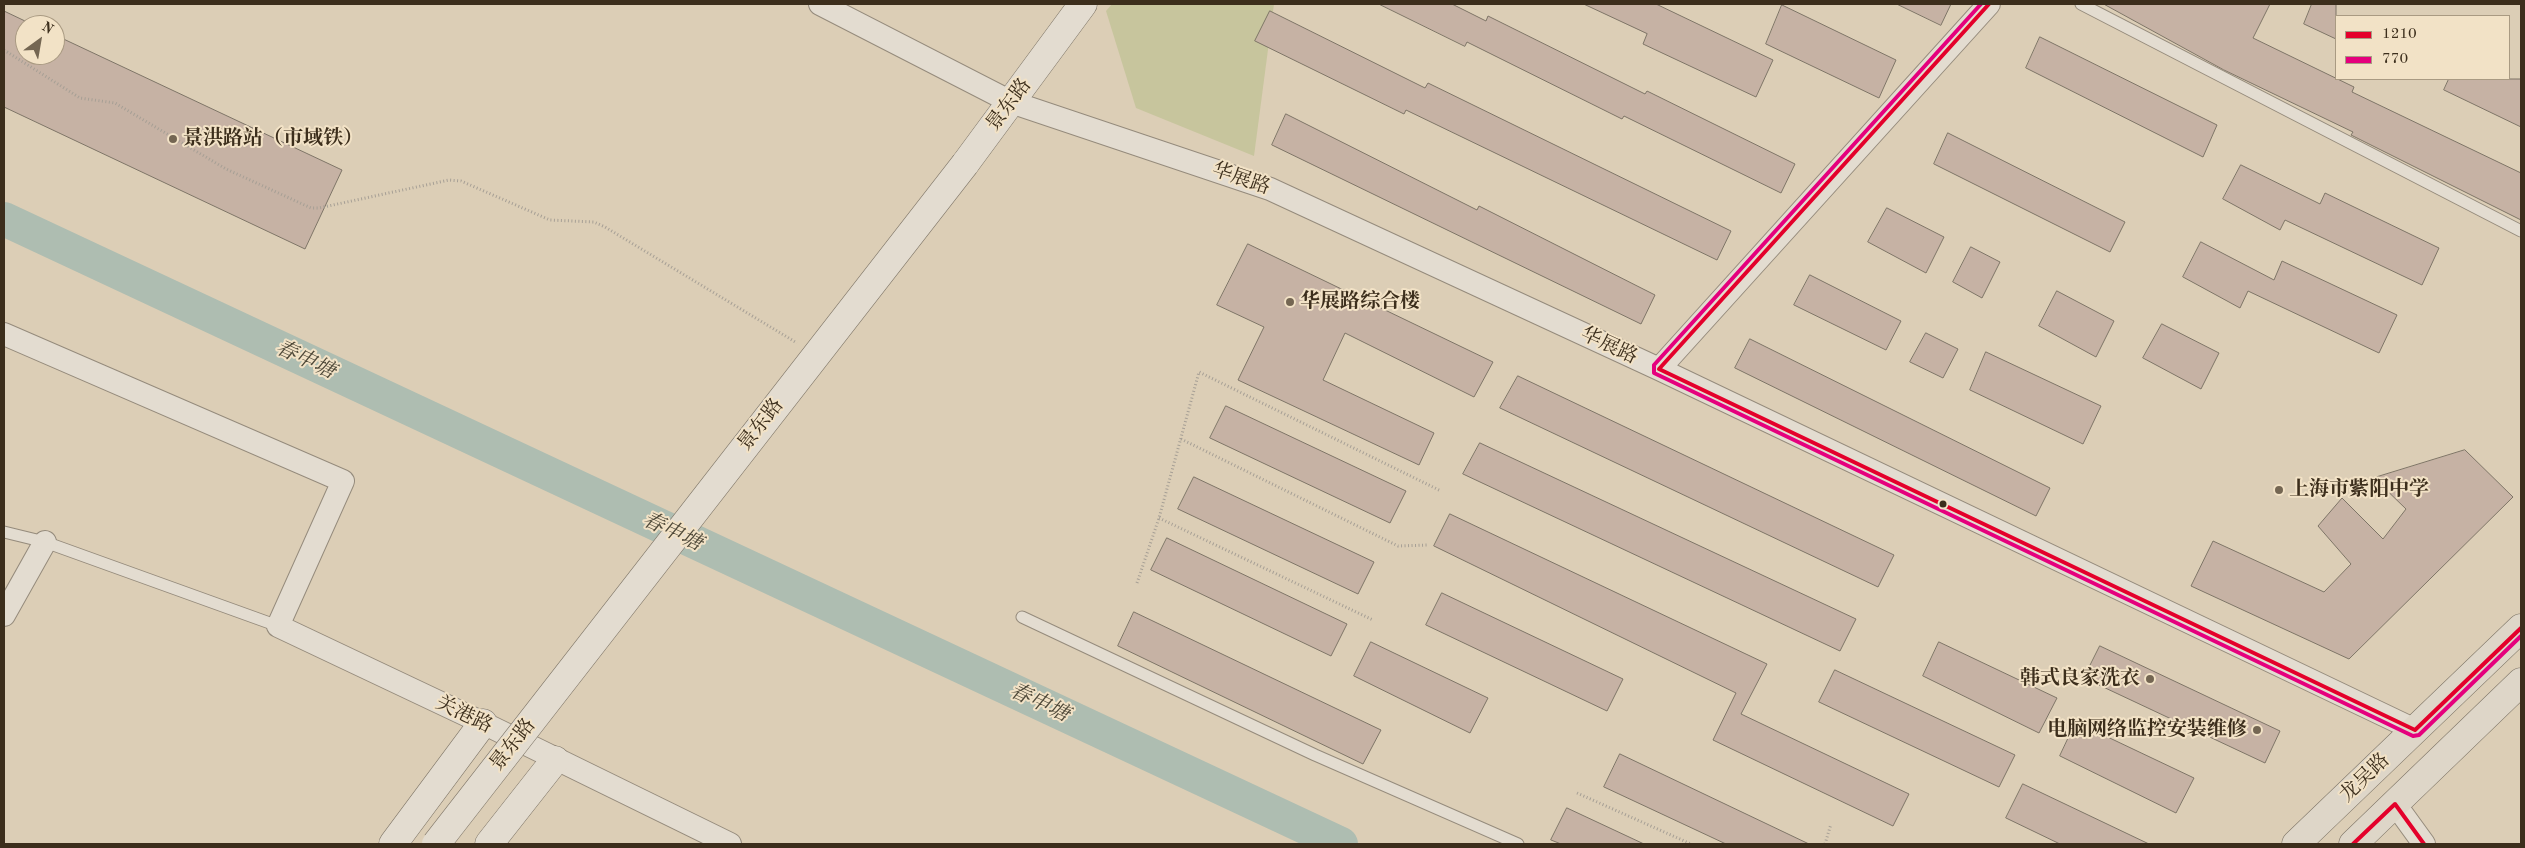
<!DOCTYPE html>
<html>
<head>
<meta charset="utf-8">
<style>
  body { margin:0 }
  #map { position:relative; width:2525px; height:848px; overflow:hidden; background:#dcceb6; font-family:"Old Standard TT",serif }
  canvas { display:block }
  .frame { position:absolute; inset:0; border:5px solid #3c2e1c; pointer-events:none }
  .legend { position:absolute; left:2335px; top:15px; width:175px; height:65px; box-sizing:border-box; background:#f2e2c6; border:1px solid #a99a82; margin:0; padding:6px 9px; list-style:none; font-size:15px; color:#3c2e1c }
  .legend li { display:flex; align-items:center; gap:10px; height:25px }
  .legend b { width:25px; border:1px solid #a99a82 }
  .north { position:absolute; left:15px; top:15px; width:50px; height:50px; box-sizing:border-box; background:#f2e2c6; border:1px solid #a99a82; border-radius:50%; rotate:32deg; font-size:14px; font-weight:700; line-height:20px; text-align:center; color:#3c2e1c }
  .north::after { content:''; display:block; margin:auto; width:18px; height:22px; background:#746652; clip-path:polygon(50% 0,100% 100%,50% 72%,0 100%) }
</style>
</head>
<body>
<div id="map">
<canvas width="2525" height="848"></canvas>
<div class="frame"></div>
<ul class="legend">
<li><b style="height:6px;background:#e4002b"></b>1210</li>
<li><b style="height:6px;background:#e5007d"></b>770</li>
</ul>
<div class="north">N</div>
</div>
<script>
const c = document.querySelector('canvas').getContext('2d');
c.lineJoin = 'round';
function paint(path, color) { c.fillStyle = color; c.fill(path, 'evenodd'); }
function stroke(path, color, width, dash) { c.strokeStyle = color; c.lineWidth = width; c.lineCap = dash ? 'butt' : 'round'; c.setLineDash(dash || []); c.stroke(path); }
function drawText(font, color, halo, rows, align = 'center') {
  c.font = font + ' "Old Standard TT","Noto Serif SC",serif'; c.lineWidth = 4; c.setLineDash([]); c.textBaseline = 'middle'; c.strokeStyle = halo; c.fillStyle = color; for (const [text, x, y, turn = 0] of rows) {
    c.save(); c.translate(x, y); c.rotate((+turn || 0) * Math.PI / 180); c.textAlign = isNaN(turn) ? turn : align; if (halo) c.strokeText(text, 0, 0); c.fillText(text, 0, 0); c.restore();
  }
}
const green = new Path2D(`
  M1112,4h162l-20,152 -118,-48 -30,-97z`);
const river = new Path2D(`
  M4,219l1337,625`);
const building = new Path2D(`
  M1379,4h73l34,17 2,-5 157,78 2,-3 148,73 -14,29 -157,-77 -2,3 -155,-77 -2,4z
  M1584,4h72l117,56 -17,37 -113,-53 4,-10z
  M1897,4h54l-10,21z
  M2104,4h166l-17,34 101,49 -2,5 169,81v47l-170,-85 2,-3 -129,-62z
  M2312,4h24v35l-32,-15z
  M1782,5l114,55 -17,38 -113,-54z
  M4,11l21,10v34h30v-20l287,135 -37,79 -301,-142z
  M1270,11l155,77 3,-5 303,148 -14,29 -311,-150 -2,4 -149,-73z
  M2040,37l177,88 -14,32 -177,-89z
  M2449,79h72v48l-77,-37z
  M1286,114l191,96 2,-4 176,89 -14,29 -369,-179z
  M1948,133l177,89 -15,30 -176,-88z
  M2241,165l79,39 5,-11 114,55 -17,37 -137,-65 -5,10 -57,-31z
  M1887,208l57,29 -18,36 -58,-31z
  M2201,242l73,38 8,-19 115,54 -18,38 -131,-62 -8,17 -57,-31z
  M1248,244l245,118 -19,35 -129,-64 -22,47 111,53 -15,32 -181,-85 26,-53 -47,-22z
  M1971,247l29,15 -18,36 -29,-16z
  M1810,275l91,46 -15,29 -92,-45z
  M2057,291l57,30 -18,36 -57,-31z
  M2162,324l57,29 -18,36 -58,-31z
  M1926,333l32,16 -15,29 -33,-16z
  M1750,339l300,149 -14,28 -301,-148z
  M1986,352l115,54 -18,38 -113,-54z
  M1518,376l376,179 -16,32 -378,-179z
  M1226,406l180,85 -16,32 -180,-85z
  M1480,443l376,176 -16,32 -377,-177z
  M2465,450l48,47 -164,162 -158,-73 22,-45 111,51 27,-28 -33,-38 24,-28 41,41 23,-30 -32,-31z
  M1194,477l180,85 -16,32 -180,-85z
  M1450,514l317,150 -26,50 168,80 -16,32 -180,-86 23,-47 -302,-147z
  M1167,538l180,86 -16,32 -180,-86z
  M1442,593l181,86 -16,32 -181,-86z
  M1134,612l247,118 -18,34 -245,-118z
  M1371,642l117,56 -18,35 -116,-57z
  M1939,642l118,56 -18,35 -116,-57z
  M2100,646l180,85 -15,32 -181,-85z
  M1835,670l180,85 -16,32 -180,-85z
  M2076,722l118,56 -18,35 -116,-57z
  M1620,754l189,90h-83l-122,-57z
  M2023,784l126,60h-89l-54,-26z
  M1567,808l77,36h-83l-10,-4z`);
const path = new Path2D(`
  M4,50l76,48 35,5 111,66 85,39h8l130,-28 12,1 89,39 44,2 11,5 192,116
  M1181,439l217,107 29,-1
  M1159,518l214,102
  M1137,583l22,-65 40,-146 242,119
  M1577,793l114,51
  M1825,844l6,-20`);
const lane = new Path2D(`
  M2081,4l440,227
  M4,532l41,10 233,84
  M1022,617l293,138 203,89`);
const street = new Path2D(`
  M820,4l191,98 259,87 389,180 756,361
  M4,334l339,147 -65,145 205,97 247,121
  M1659,369l330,-365
  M4,615l41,-73
  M2395,804l29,40`);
const secondary = new Path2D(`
  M965,164l118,-160
  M393,844l90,-121
  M489,844l66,-84`);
const primary = new Path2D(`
  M2296,844l225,-216
  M2353,844l168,-162`);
const secondaryBridge = new Path2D(`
  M436,844l529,-680`);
const bus1 = new Path2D(`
  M1989,4l-330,365 756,361 106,-102
  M2353,844l42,-40 29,40`);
const bus2 = new Path2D(`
  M1981,4l-327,361v8l759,363 6,-1 102,-99`);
const markers = [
  [173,139,5,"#746652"],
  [1290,302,5,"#746652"],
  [2279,490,5,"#746652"],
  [1943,504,4.5,"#3c2e1c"],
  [2150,679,5,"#746652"],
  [2257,730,5,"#746652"]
];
const streetNames = [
  ["景东路",1009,105,-53],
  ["华展路",1241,179,19],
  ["华展路",1609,346,25],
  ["景东路",761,425,-52],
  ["关港路",464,715,26],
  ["景东路",513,745,-52],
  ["龙吴路",2365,778,-44]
];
const poiNames = [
  ["景洪路站（市域铁）",183,139],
  ["华展路综合楼",1300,302],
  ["上海市紫阳中学",2289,490],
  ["韩式良家洗衣",2140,679,"right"],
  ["电脑网络监控安装维修",2247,730,"right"]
];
const waterNames = [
  ["春申塘",305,360,25],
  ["春申塘",672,532,25],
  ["春申塘",1039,703,25]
];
paint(green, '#c7c59d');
stroke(river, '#aebdb1', 34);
paint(building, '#c6b2a4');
stroke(building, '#7e7567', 1);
stroke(lane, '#958b7c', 13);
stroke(street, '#958b7c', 24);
stroke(secondary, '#7e7567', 29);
stroke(primary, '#7e7567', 29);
stroke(path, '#a69f95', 3, [1, 2.5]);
stroke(lane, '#e3dcd0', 11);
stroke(street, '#e3dcd0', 22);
stroke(secondary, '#e3dcd0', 28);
stroke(primary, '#ded6c8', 28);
stroke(secondaryBridge, '#7e7567', 29, []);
stroke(secondaryBridge, '#e3dcd0', 28);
stroke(bus1, '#e4002b', 4);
stroke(bus2, '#e5007d', 4);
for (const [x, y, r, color] of markers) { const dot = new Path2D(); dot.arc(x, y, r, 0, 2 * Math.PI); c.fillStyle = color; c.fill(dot); stroke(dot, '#f2e2c6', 2); }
drawText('20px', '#3c2e1c', '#f2e2c6', streetNames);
drawText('bold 20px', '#3c2e1c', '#f2e2c6', poiNames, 'left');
drawText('italic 21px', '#4f4939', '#f2e2c6', waterNames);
</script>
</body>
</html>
